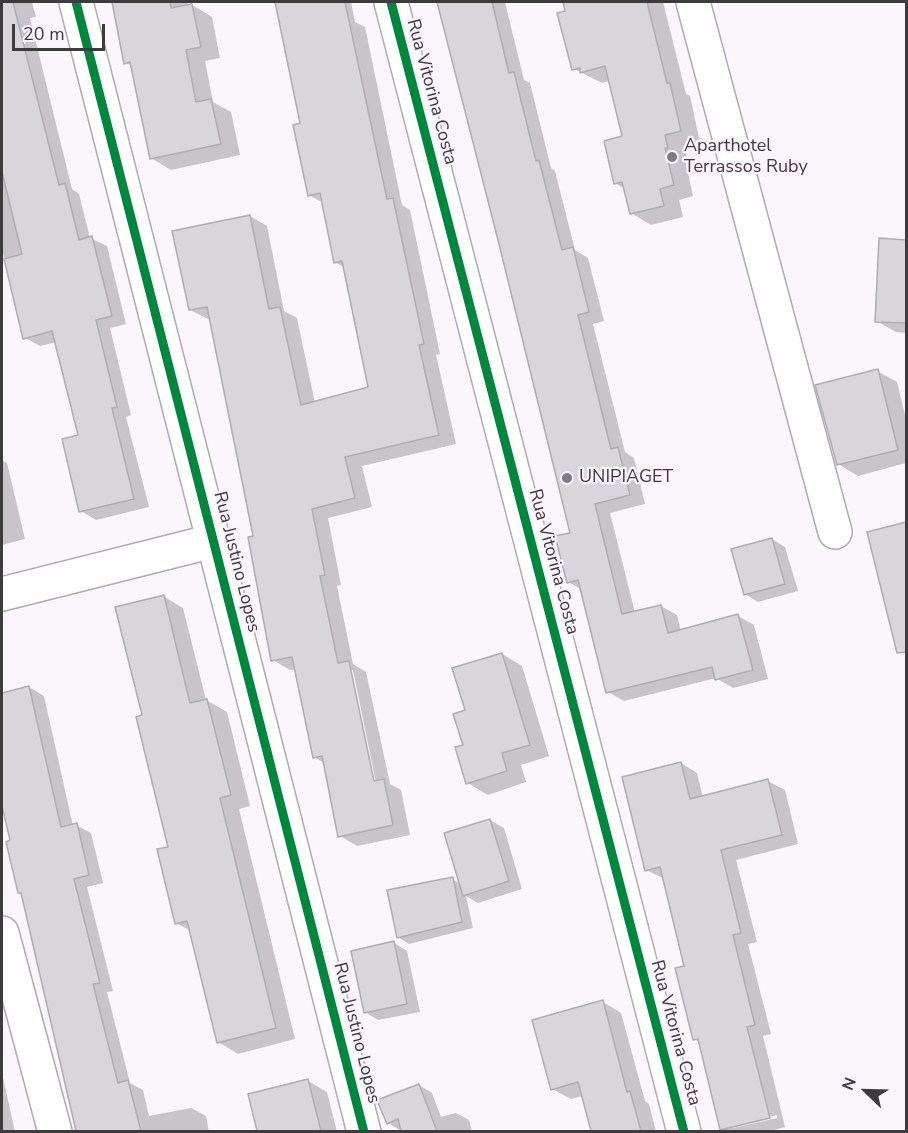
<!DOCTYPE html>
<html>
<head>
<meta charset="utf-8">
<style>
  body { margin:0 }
  #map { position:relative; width:908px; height:1133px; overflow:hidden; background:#faf6fc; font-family:"Nunito Sans",sans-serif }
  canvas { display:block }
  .frame { position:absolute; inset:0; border:3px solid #3e3b3f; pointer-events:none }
  .north { position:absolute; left:836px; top:1061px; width:60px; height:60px; -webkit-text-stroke:4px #fbf4fe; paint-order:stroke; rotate:293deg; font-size:16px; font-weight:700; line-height:24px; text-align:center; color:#3e3b3f }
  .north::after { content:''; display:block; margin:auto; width:21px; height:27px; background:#3e3b3f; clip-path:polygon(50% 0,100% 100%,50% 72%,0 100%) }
  .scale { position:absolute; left:12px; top:24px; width:93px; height:27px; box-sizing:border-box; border:3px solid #3e3b3f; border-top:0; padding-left:8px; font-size:18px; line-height:21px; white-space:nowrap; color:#3e3b3f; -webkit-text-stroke:4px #fbf4fe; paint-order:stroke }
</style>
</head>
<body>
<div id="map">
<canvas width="908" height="1133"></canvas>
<div class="frame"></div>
<div class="north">N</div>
<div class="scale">20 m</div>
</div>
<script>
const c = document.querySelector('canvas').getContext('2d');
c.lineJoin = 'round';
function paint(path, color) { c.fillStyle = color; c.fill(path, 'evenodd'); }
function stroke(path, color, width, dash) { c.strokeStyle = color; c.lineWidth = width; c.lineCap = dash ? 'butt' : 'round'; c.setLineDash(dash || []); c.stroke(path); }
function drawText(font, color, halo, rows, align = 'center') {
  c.font = font + ' "Nunito Sans",sans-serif'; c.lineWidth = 4.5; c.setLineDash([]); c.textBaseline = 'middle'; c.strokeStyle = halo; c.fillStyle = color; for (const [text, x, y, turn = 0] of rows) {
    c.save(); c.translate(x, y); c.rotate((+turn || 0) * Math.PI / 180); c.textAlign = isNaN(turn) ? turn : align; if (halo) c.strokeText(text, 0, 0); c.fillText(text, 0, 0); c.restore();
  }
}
const shadow = new Path2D(`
  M2,2h30l4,15 -6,1 42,171 7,5 11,44 17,8 19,78 -16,4 21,87 -5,2 23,90 -53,13 -15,-9 -1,-75 -23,-94 -17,4 -15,-8 -23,-88z
  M113,2h74l1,4 4,-1 20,12 8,41 -15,3 8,41 18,10 9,43 -69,15 -20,-12 -19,-92 -6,-3z
  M277,2h74l4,20 10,5 37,178 8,5 30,144 -4,1 20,89 -94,22 10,41 -44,11 13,67 -4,1 16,78 13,8 24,112 11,6 9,45 -53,11 -17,-10 -16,-73 -10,-6 -18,-88 -6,1 -17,-10 -18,-123 -44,-218h-3l-18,-9 60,-94 17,10 17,85 13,7 18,85 55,-15 -25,-120 -10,-6 -12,-59 -14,-8 -8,-70zM350,670h3l24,118h-3z
  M438,2h67l19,78 6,3 21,85 4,3 20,79 13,8 16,63 -11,3 32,128 9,6 11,46 -35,9 25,100 26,-7 16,9 4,16 57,-15 16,9 14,54 -35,9 -17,-10 -92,23 -16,-9 -26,-102 -14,-8 4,-48z
  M579,2h84l23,92 4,2 10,46 -16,4 3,12 -2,1 8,37 -14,4 4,17 -32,8 -20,-12 -6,-24 -10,-6 8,-46 -13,-56 -8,2 -28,-14 -9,-64z
  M880,240l26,1v92l-10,-1 -20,-11z
  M877,371l20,11 9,37v44l-48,13 -20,-12z
  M2,460l5,3 18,76 -23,6z
  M906,523v98l-37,-88z
  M772,539l13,8 13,44 -40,11 -13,-8z
  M163,596l20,12 23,92 21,12 23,94 -11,3 56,230 -57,15 -20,-12 -27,-111 -15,-8 -6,-75 -26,-131z
  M502,654l20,12 27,90 -28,9 5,17 -38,13 -20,-12 -4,-37 3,-35z
  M29,687l15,9 29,130 3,-1 15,8 12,50 -16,4 26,104 -6,1 23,91 13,7 6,26 42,-8 15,8 3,16h-131l-55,-238 -3,-2 -8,-51 -10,-41v-106z
  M681,763l16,10 6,25 65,-17 17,9 13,54 -62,16 21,82 -9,2 23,90 -8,2 22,91 -18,5h-41l-4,-3 -22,-87 -6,-3 -8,-72 -21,-88 -19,-9zM777,1115v3l-44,10v-3z
  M490,820l14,8 18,61 -44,14 -12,-7 7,32 -64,16 -11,-7 54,-58 9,5z
  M394,943l13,8 13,61 -42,8 -13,-8z
  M603,1002l18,11 24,88 4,3 7,28h-64l-9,-36 -12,3 -19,-10z
  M2,1073l13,59h-13z
  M308,1081l19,11 10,40h-78l-9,-37z
  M419,1085l13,8 9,24 15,-4 13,7 3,12h-69l-15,-9z`);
const building = new Path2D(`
  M2,2h11l46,183 6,-2 14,57 13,-4 20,80 -16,4 21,87 -5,1 22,91 -55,13 -17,-73 16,-4 -26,-104 -29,8 -19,-80 18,-5 -20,-82z
  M112,2h58l1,6 21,-4 9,43 -15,3 10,52 15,-3 10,45 -71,15 -20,-97 -6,2z
  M275,2h70l42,197 6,-1 31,146 -5,1 20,90 -94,22 10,41 -43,11 13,66 -5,1 18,87 11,-2 25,120 10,-2 9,46 -55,12 -16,-81 -9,2 -21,-101 -21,4 -23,-124 5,-1 -46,-229 -18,3 -17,-79 78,-16 19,94 11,-2 21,98 67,-18 -26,-126 -8,2 -14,-70 -12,3 -15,-71 7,-2z
  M437,2h55l17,71 5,-1 22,89 3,-1 23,90 11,-3 16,65 -11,3 33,134 7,-2 12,48 -35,9 27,110 39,-9 7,28 70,-19 15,56 -38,10 -3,-13 -106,26 -28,-113 -11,3 -12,-47 15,-3 -72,-293z
  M563,2h84l20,81h3l11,48 -16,4 3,13h-3l9,37 -14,4 4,17 -34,8 -8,-32 -8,2 -10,-43 18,-5 -17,-70 -25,7v-5l-8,2 -15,-57 8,-2z
  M879,238l27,2v83l-31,-1z
  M878,369l20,81 -61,15 -22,-80z
  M906,522v130l-9,1 -30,-121z
  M772,538l13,46 -41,11 -13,-46z
  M164,595l26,108 17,-4 24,96 -11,3 56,230 -59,15 -30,-122 -12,3 -18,-75 11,-2 -32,-130 6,-2 -27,-108z
  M502,653l28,92 -28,8 5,18 -41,13 -11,-37 8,-2 -10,-31 12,-4 -13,-42z
  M29,686l32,141 16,-4 12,52 -15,4 26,104 -7,1 25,99 10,-3 13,51h-65l-55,-238h-3l-12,-51 4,-2 -8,-34v-113z
  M681,762l9,37 78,-20 14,56 -61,15 20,83 -8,2 22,90 -8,2 23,91 -50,12 -22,-91 -5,1 -18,-72 9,-2 -24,-99 -15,4 -23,-94z
  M490,819l19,62 -46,15 -19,-63z
  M453,877l9,45 -65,16 -10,-48z
  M394,941l13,63 -43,9 -13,-62z
  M603,1000l24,92 3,-1 11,40h-50l-13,-49 -27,8 -19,-70z
  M308,1079l13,52h-64l-9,-37z
  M419,1084l18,47h-36l-3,-12 -11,5 -10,-24z`);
const minor = new Path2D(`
  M76,2l288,1130
  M391,2l293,1130
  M693,2l142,530
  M2,594l211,-53
  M2,933l53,199`);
const cycleway = new Path2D(`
  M76,2l288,1130
  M391,2l293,1130`);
const markers = [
  [672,157,6,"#807c81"],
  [567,478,6,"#807c81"]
];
const streetNames = [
  ["Rua Vitorina Costa",431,92,75],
  ["Rua Justino Lopes",236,562,76],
  ["Rua Vitorina Costa",553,562,75],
  ["Rua Justino Lopes",356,1033,76],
  ["Rua Vitorina Costa",675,1033,75]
];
const poiNames = [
  ["Aparthotel",684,147],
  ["Terrassos Ruby",684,168],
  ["UNIPIAGET",579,478]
];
paint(shadow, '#0003');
paint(building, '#d8d6da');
stroke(building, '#b0adb2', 1.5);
stroke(minor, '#afacb0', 36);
stroke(minor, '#fefeff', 33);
stroke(cycleway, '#00873e', 9);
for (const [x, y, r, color] of markers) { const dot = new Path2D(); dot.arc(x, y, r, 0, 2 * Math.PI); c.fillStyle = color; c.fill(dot); stroke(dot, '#fbf4fe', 2); }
drawText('18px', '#3e3b3f', '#fbf4fe', streetNames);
drawText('18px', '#3e3b3f', '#fbf4fe', poiNames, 'left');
</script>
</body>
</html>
